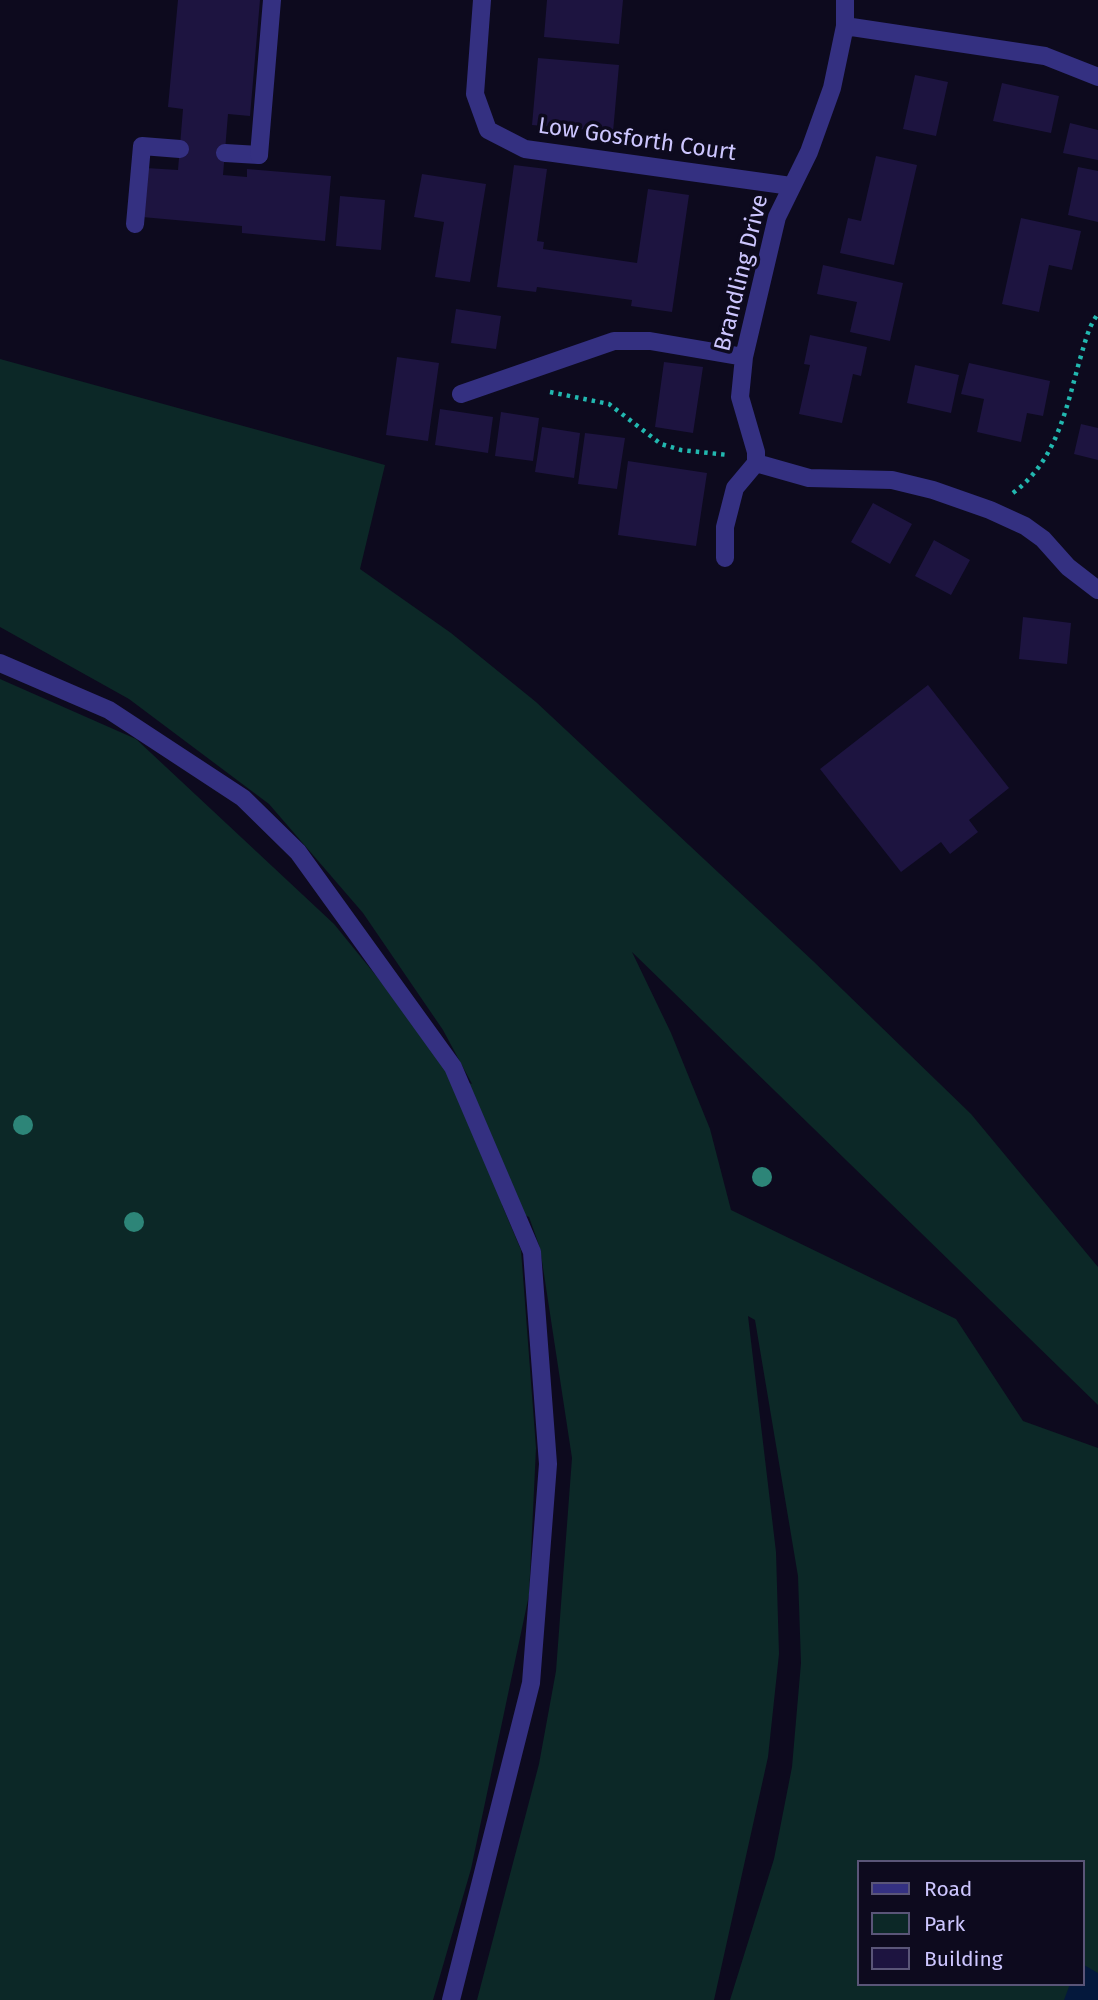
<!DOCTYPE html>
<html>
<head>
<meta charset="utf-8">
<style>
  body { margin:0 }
  #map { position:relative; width:1098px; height:2000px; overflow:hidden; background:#0d0a1e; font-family:"Fira Sans",sans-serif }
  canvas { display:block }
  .legend { position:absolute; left:857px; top:1860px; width:228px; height:126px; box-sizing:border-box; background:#0d0a1e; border:2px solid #5a5578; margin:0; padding:9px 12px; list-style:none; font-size:21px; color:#cdc6ff }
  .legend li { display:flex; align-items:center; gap:14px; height:35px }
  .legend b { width:35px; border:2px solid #5a5578 }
</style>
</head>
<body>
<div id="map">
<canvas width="1098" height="2000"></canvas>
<ul class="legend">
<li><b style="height:9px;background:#343081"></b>Road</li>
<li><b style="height:19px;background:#0c2827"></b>Park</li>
<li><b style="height:19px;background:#1d1440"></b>Building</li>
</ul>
</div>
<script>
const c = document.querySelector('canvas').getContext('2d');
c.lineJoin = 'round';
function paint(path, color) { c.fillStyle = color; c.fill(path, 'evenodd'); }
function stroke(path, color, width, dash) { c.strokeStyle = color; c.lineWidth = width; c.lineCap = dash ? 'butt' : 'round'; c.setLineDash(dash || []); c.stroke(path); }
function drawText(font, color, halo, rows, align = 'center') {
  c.font = font + ' "Fira Sans",sans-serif'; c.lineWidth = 7; c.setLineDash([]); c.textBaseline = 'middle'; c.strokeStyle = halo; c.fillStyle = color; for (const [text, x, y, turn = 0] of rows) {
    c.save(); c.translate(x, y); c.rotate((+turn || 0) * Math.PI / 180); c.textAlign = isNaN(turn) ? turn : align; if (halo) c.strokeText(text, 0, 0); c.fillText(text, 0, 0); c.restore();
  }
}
const green = new Path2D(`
  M0,359l385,106 -25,104 91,64 85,69 277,259 158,153 127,153v138l-466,-453 39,81 39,96 21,81 225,109 67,102 75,27v552h-368l44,-141 18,-92 9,-104 -3,-87 -43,-256 -7,-4 28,236 3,102 -11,103 -54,243h-237l62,-236 17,-93 16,-213 -32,-210 -11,-31 -27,-12 19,45 15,198 -7,147 -58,274 -38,131h-433v-1321l136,60 198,185 127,156 11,4 -29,-54 -80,-117 -94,-109 -140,-105 -129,-72zM858,1862h224v122h-224z`);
const water = new Path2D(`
  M1084,1965l14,8v27h-34l6,-16h12z`);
const building = new Path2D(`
  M178,0h82l-10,116 -22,-2 -5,61 24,2v-8l84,7 -6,65 -83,-8v-7l-100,-9 4,-49 32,2 5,-61 -15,-2z
  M547,0h76l-4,44 -75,-7z
  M538,58l81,7 -6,67 -81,-7z
  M915,75l33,7 -12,54 -33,-7z
  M1002,83l57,13 -8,37 -58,-12z
  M1070,123l28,7v30l-35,-7z
  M876,156l41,9 -23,100 -54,-12 8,-35 13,3z
  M514,165l33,4 -10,72 7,1 -1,7 94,14 11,-74 41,6 -17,117 -41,-6 1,-6 -95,-13 -1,5 -39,-5z
  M1078,167l20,4v51l-30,-7z
  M422,174l64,10 -16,98 -35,-5 9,-55 -30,-5z
  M340,196l45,4 -4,50 -45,-4z
  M1021,218l60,13 -9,39 -23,-5 -10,47 -37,-8z
  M823,265l80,18 -13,58 -40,-9 7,-30 -40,-8z
  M456,309l45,7 -5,33 -45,-6z
  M810,335l57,12 -6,29 -8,-2 -11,49 -43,-9 11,-49 -6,-1z
  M397,357l42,6 -11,78 -42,-6z
  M664,362l39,5 -10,66 -38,-6z
  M969,363l81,18 -7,35 -16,-3 -6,29 -44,-10 7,-33 -23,-5z
  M915,365l44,10 -8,38 -44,-10z
  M440,409l53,8 -5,36 -53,-8z
  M501,412l38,6 -6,43 -38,-5z
  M1081,424l17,4v32l-24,-6z
  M542,427l38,6 -6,45 -39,-6z
  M585,433l40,5 -8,51 -39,-5z
  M628,461l79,12 -11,73 -78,-11z
  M873,503l39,21 -22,40 -39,-22z
  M934,540l36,20 -19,35 -36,-19z
  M1023,617l48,6 -4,41 -48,-5z
  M928,685l81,103 -40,32 9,12 -28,22 -9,-12 -40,30 -81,-103z`);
const path = new Path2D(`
  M550,392l59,12 52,40 20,6 47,5
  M1013,493c44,-33 53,-84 67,-134 5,-16 8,-32 18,-45`);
const lane = new Path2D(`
  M225,153l34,2
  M135,224l7,-78 38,3
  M0,663l109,47 134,88 55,54 155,215 79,185 16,212 -17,219 -80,317`);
const street = new Path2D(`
  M482,0l-7,94 13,36 37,19 266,37
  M845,26l200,30 53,21
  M259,155l13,-155
  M461,394l153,-53h36l94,16
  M756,463l53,15 83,2 41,10 57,20 35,16 18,13 25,28 30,23
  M725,558v-31l10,-39 21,-25v-11l-16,-55 4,-40 33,-140 32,-65 23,-64 13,-62v-26`);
const trees = [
  [23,1125],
  [762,1177],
  [134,1222]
];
const streetNames = [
  ["Low Gosforth Court",637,140,8],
  ["Brandling Drive",742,273,-76]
];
paint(green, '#0c2827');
paint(water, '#04183c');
paint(building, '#1d1440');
stroke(path, '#22b8b0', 4.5, [3.5, 5]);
stroke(lane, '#343081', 18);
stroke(street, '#343081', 18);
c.fillStyle = '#2d8578';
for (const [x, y] of trees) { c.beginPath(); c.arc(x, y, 10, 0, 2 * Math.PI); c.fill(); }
drawText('23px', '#cdc6ff', '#0d0a1e', streetNames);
</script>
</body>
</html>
